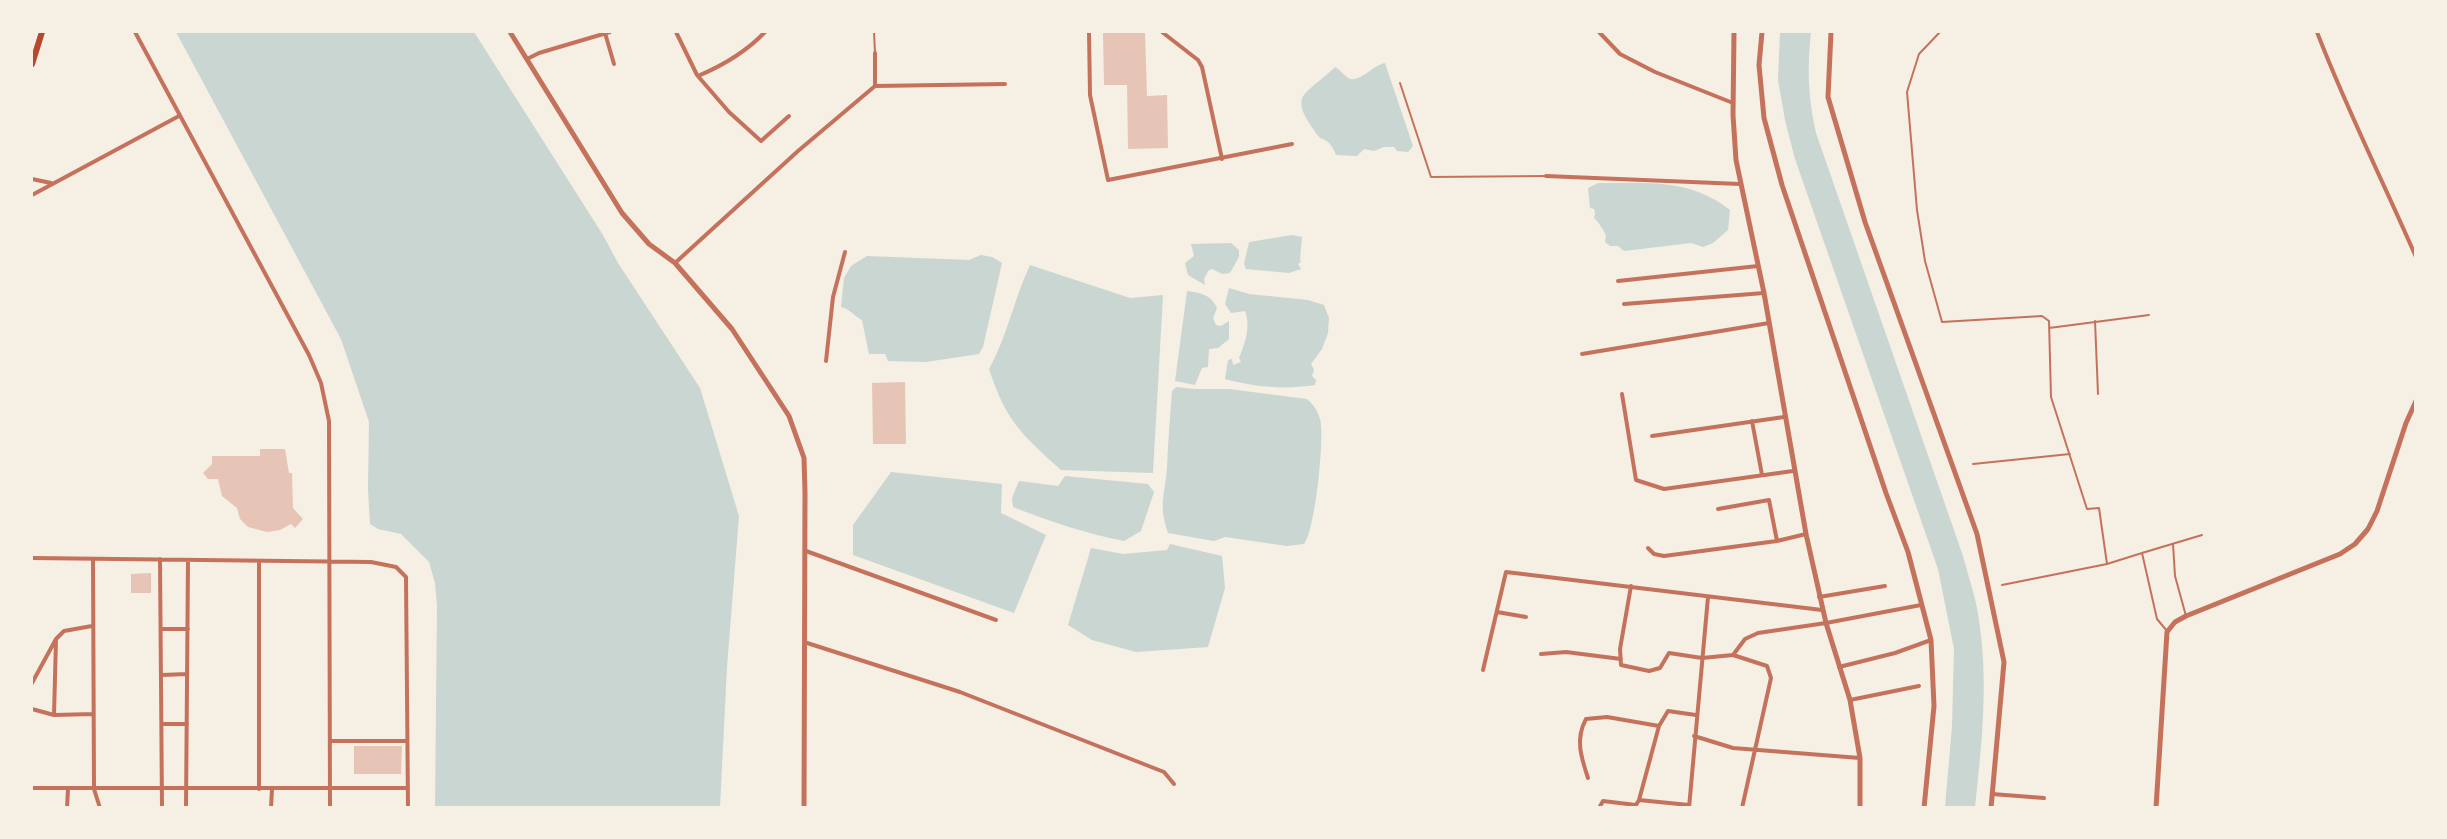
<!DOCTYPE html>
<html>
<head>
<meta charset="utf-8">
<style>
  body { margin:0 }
  #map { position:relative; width:2447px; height:839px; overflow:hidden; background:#f6efe4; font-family:Raleway,sans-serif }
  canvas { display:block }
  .frame { position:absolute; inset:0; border:33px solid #f6efe4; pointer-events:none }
</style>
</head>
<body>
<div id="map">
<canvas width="2447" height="839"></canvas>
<div class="frame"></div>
</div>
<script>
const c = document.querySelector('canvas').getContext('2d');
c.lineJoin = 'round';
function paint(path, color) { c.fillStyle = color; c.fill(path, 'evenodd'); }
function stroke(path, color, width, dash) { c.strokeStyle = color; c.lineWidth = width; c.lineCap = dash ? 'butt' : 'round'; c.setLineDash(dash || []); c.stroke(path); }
const water = new Path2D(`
  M176,32h298l129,203 15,28 82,125 39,128 -12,151 -7,140h-285l2,-201 -2,-23 -6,-21 -28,-28 -23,-5 -8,-5 -2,-35 1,-67 -28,-83z
  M1780,32h31c-4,35 -3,66 5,101l147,423c5,19 12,39 15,58 11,65 4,129 -3,193h-30l7,-81 2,-77 -16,-80 -143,-410 -10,-39 -7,-40z
  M1385,63l28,83 -5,6 -11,-1 -3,-4h-10l-10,4 -10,-2 -7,7 -21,-1c-3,-8 -7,-15 -16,-17 -34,-45 -17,-40 15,-71 5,3 9,8 13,11 11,6 25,-13 37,-15z
  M1598,183c48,0 92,-5 132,27l-2,20 -15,13 -10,4 -12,-4 -67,8 -6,-5h-8l-5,-4 1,-7c-3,-5 -7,-13 -12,-17l1,-5 -1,-4 -4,-1 -2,-20z
  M1292,235l10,2 -2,22 1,3 -3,2 3,5 -12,4 -43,-4 -2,-5 5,-22z
  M1231,243l8,7v7l-9,16 -8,1 -10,-5 -4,2 -4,8 1,6 -17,-10 -3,-12 9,-7 -3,-12z
  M981,255l11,2 10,6 -19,84 -4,7 -53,8 -38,-1 -3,-7h-16l-7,-34c-8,-4 -12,-11 -21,-13l3,-29 7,-12 16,-10 102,4z
  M1030,265l100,33 33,-3 -10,178 -92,-3c-40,-36 -55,-49 -72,-101 18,-32 25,-70 41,-104z
  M1229,288l20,6 59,6 16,5 5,13 -1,15 -6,16 -11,15 3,6 -2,6 4,4 -1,5c-31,5 -60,2 -90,-6l3,-19 4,-1 1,6 8,-3 -2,-4c6,-14 12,-32 6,-47l-14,2 -6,-9z
  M1187,291c13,2 24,3 30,17l-4,10 3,7 5,1 8,-5v18l-11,9 -9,1 -1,18 -6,1 -7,17 -20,-4z
  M1176,387l18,2h35l78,10c7,6 10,11 13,20 5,17 -5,113 -16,125l-17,2 -62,-9 -11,4 -46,-8c-10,-30 -3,-37 -1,-65 1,-26 3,-51 5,-77z
  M891,472l111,12 -1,29 45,22 -32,78 -161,-58v-30z
  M1065,476l83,8 6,8 -13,39 -17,10c-37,-7 -75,-20 -111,-34l-1,-9 7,-17 39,5z
  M1170,544l52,12 3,32 -17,59 -72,5 -44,-12 -24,-15 23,-77 32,6 44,-4z`);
const building = new Path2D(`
  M1103,32h42l2,64 20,-1 1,53 -40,1 -1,-64h-23z
  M905,382l1,62h-33l-1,-61z
  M260,449h25l4,24h3l1,35 10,11 -8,9 -4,-4 -11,6 -13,2 -19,-5 -8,-8 -3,-11 -15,-12 -4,-17h-10l-5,-6 9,-9v-8h48z
  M151,573v20h-20v-19z
  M354,746h48l-1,28h-47z`);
const service = new Path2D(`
  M874,32l1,21
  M1940,32l-21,22 -12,38 10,118 8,51 17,61 100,-6 7,5 2,76 36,112 12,-1 8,56 35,-11 15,66 10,12
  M1400,83l31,94 115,-1
  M2095,321l3,73
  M2049,328l100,-13
  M1973,464l97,-10
  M2173,544l2,32 11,40
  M2142,553l60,-18
  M2002,585l105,-21`);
const minor = new Path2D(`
  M135,32l174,323 12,28 8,38 1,387
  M676,32l21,43 32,37 32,29 28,-25
  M1089,32l1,63 18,85 184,-36
  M1162,32l36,28 4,7 20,92
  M1599,32l21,22 35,18 78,31
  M2317,32c29,76 66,149 99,225
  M605,33l9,31
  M875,53v33
  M527,59l12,-6 71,-21
  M698,76c26,-11 48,-24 67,-44
  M1546,176l194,8
  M32,179l19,4
  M32,195l147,-79
  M675,263l123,-112 77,-65 130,-2
  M1618,281l140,-15
  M1624,304l140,-11
  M1582,354l187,-31
  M826,361l7,-64 12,-45
  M1622,394l14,86 28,9 129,-18
  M1752,421l10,54
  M1652,436l132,-19
  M1718,509l51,-9 8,41
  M1648,548l6,6 10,2 113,-15 29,-7
  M806,551l190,69
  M32,558l339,4 25,5 10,10 2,231
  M93,559l1,230 6,19
  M160,559l2,249
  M259,561v228
  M1631,586l-11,63 1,16 28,6 11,-3 9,-15 33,5 31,-3 12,-16 13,-6 68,-10 95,-18
  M1819,597l66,-11
  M1497,612l29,5
  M162,629h26
  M804,642l156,50 204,80 10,12
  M1541,654l25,-2 55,7
  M1733,655l34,11 4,12 -29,130
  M1839,667l56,-14 36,-13
  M1483,670l23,-98 316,38
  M162,675l25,-1
  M32,683l24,-44 8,-8 28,-5
  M1850,700l69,-14
  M32,709l22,6 39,-1
  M54,715l2,-75
  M162,724h25
  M1694,736l39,12 127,10
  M330,741h77
  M1588,778c-7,-21 -13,-39 -2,-59l21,-2 52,9
  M32,788h376
  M1992,794l52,4
  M1639,800l50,5
  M67,808l1,-19
  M186,808l2,-248
  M271,808l1,-19
  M1599,808l4,-7 33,4 3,-5 20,-74 9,-15 28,4
  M1689,808l19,-211`);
const tertiary = new Path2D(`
  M510,32l112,181 27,31 26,19 57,66 57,87 15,42 1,35 -1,315
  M1734,32l-1,83 3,45 28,133 42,241 20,89 24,77 10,58v50
  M1762,32l-3,33 5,53 18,67 104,308 22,59 23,88 3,66 -10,102
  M1831,32l-3,65 37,125 112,312 27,128 -13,146
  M2156,808l11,-176 8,-10 11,-6 154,-62 15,-10 13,-15 9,-18 29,-88 10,-22`);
const primary = new Path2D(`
  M32,64l10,-32`);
paint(water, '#c9d6d2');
paint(building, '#e6c5b7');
stroke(service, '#c5725c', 2);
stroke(minor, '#c5725c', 4);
stroke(tertiary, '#c5725c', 5);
stroke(primary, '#b5482f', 6);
</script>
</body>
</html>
